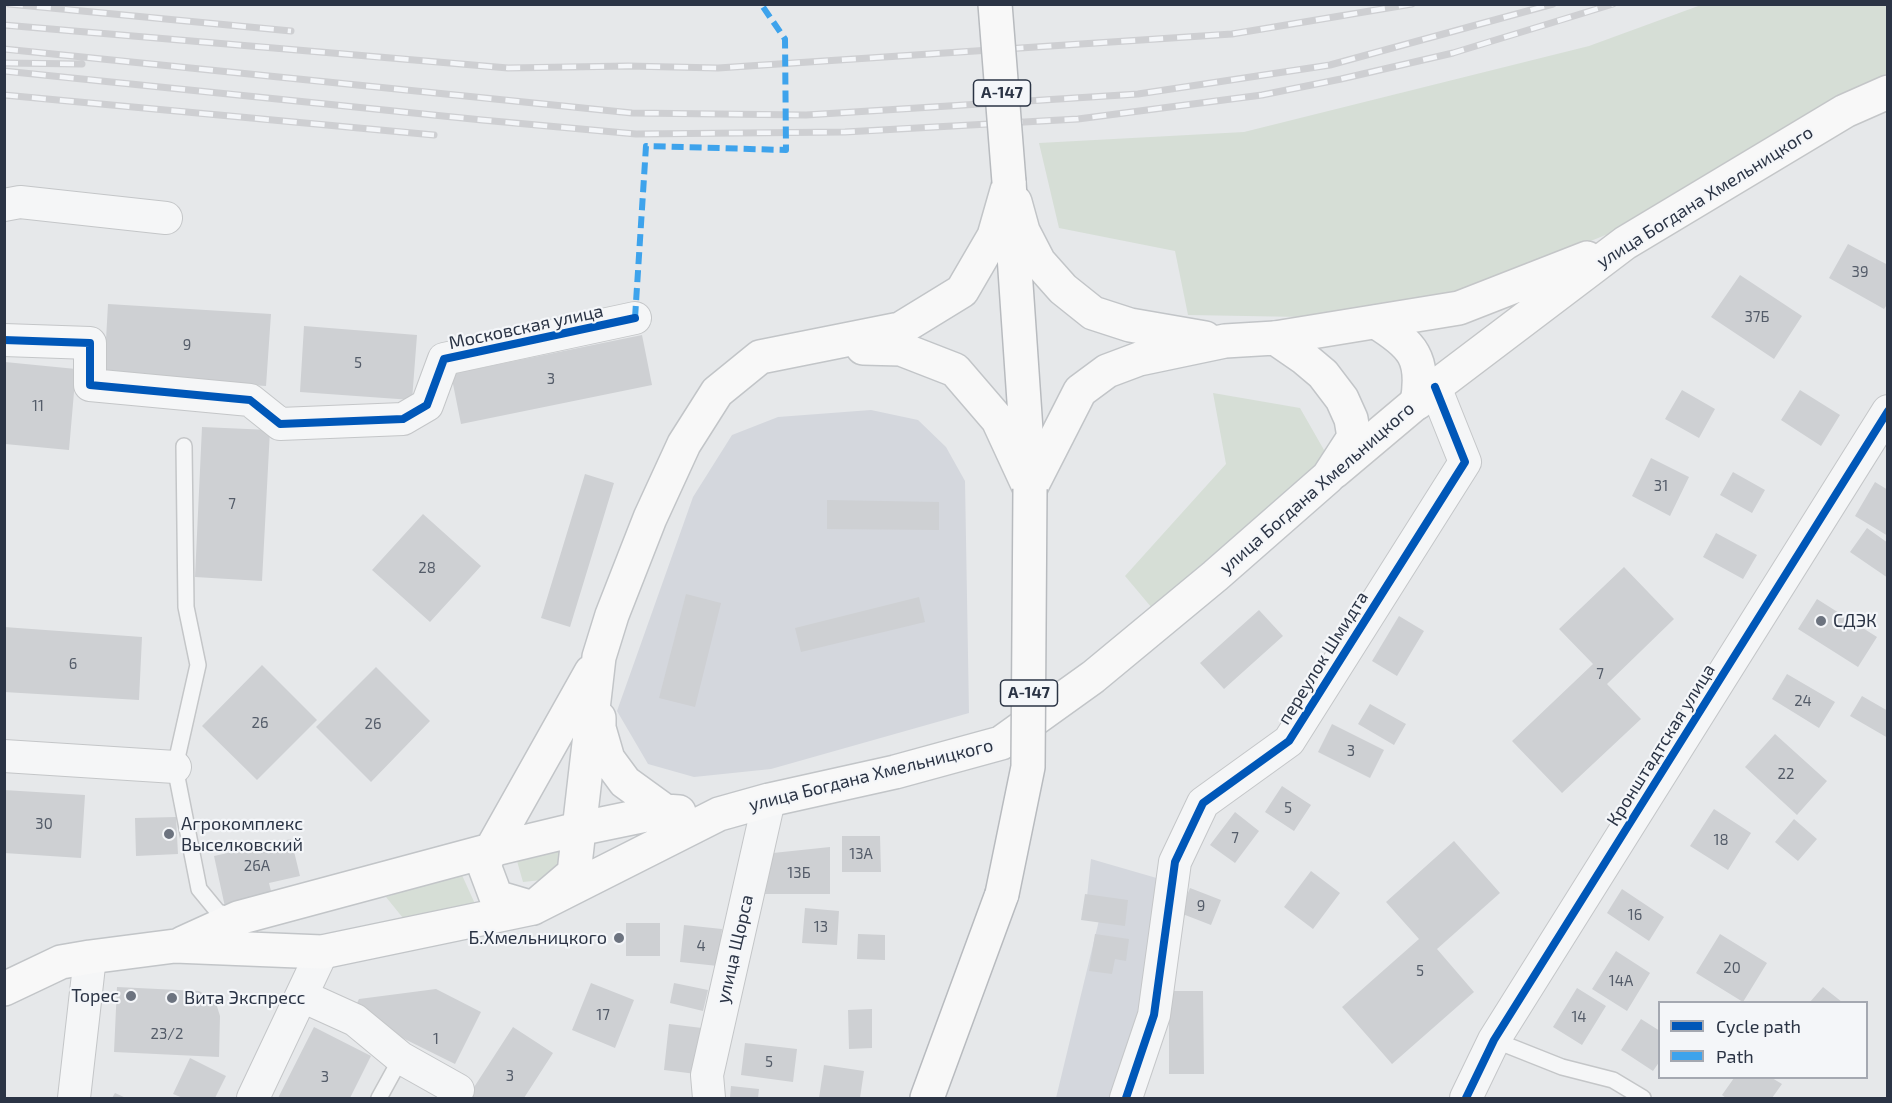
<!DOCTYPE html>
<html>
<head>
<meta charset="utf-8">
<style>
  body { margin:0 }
  #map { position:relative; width:1892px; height:1103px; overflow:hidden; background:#e6e8ea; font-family:"Exo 2",sans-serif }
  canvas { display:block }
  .frame { position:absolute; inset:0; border:6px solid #2b3445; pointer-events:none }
  .legend { position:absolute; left:1658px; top:1001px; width:210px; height:78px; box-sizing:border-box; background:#f4f6f9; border:2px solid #a4a8b1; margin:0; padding:8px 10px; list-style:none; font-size:18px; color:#2b3445 }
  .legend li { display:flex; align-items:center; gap:12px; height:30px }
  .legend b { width:30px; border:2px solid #a4a8b1 }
</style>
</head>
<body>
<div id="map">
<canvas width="1892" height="1103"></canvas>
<div class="frame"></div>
<ul class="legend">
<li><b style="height:8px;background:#0057b8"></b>Cycle path</li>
<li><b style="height:8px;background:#3ea3ec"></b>Path</li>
</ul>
</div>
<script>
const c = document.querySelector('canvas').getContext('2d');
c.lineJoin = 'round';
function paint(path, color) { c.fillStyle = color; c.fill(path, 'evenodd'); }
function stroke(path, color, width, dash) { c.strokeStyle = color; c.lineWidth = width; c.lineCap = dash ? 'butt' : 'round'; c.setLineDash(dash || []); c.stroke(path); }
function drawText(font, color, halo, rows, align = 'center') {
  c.font = font + ' "Exo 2",sans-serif'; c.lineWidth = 4.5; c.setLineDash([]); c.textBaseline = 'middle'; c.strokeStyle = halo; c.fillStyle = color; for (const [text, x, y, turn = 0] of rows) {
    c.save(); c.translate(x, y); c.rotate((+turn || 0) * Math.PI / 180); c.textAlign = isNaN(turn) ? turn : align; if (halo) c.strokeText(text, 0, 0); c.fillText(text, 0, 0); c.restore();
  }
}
const built = new Path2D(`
  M871,410l47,10 28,27 19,34 4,232 -198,56 -77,8 -46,-13 -31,-53 76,-214 39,-62 46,-18z
  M1091,859l69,20 -19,128 -30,91h-55l45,-186 -15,-6z`);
const green = new Path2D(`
  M1701,5h186v68l-269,157 -166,67 -149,20 -115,-2 -13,-64 -116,-23 -20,-85 205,-11 345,-86z
  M1213,393l87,15 28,49 -171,157 -32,-38 101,-112z
  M561,849v29l-38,4 -6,-21z
  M461,873l15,33 -69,17 -21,-26z`);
const building = new Path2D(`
  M1848,244l40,21v38l-4,6 -55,-31z
  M1740,275l62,41 -28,43 -63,-42z
  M108,304l163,10 -5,72 -162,-10z
  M304,326l113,9 -5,65 -112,-8z
  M642,335l10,50 -191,39 -10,-50z
  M5,362l71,7 -7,81 -64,-6z
  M1682,390l33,19 -16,29 -34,-19z
  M1800,390l40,25 -19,31 -40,-26z
  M202,427l68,3 -8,151 -67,-4z
  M1651,458l38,19 -19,39 -38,-20z
  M1733,472l32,18 -13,23 -32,-18z
  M585,474l29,9 -44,144 -29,-9z
  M1875,482l13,8v46l-33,-20z
  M827,500l112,2v28l-112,-1z
  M423,514l58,52 -51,56 -58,-52z
  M1867,528l21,15v35l-38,-26z
  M1716,533l41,22 -14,24 -40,-22z
  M1624,567l50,52 -67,65 34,35 -79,74 -50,-52 81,-77 -34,-35z
  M686,594l35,9 -26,104 -36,-9z
  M919,597l6,25 -124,30 -6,-24z
  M1817,599l60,38 -19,30 -60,-38z
  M1259,610l24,26 -59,53 -24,-26z
  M1399,616l25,15 -27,45 -25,-15z
  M4,627l138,10 -3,63 -135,-8z
  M262,665l55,55 -60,60 -55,-54z
  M376,667l54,54 -59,61 -55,-55z
  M1787,674l48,28 -16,26 -47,-29z
  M1862,696l26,15v27l-38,-22z
  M1370,704l36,20 -12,21 -36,-21z
  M1332,724l52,26 -14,28 -52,-26z
  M1775,734l52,47 -30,34 -52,-48z
  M1282,786l29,19 -17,26 -29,-19z
  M4,790l81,5 -4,63 -77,-5z
  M1714,809l37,24 -23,37 -38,-24z
  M1235,812l24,19 -24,32 -25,-18z
  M176,817l2,37 -42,2 -1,-38z
  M1794,819l23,20 -19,22 -23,-19z
  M842,836h38l1,36h-39z
  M291,839l9,37 -31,7 3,12 -47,12 -11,-51z
  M1454,841l46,52 -63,56 37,43 -82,72 -50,-57 77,-68 -33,-37z
  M830,847v47h-65l8,-41z
  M1311,871l29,22 -27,36 -29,-22z
  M1190,888l31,12 -10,25 -31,-12z
  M1622,889l42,28 -15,24 -42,-28z
  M1085,894l43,6 -3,26 -44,-6z
  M805,908l34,3 -2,34 -35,-2z
  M626,923h34v33h-34z
  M684,925l38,4 -4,37 -38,-4z
  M858,934l27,1v25l-28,-1z
  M1095,934l34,5 -3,22 -11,-2 -3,15 -23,-3z
  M1720,934l47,29 -24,39 -47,-29z
  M1616,951l34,22 -23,38 -35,-22z
  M591,983l43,17 -19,48 -43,-18z
  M674,983l34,7 -5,21 -33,-8z
  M117,987l82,4 16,9 5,16 -1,41 -105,-5z
  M1823,987l19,15h-32z
  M1577,988l29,18 -24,39 -29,-18z
  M436,989l45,23 -26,52 -103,-51 7,-14z
  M1169,991h34l1,83h-35z
  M872,1009v39l-23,1 -1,-39z
  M1641,1019l19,12v30l-7,10 -32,-21z
  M669,1024l33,4 -6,46 -32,-4z
  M314,1027l57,29 -21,42h-72z
  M513,1027l40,26 -29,45h-57z
  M745,1043l52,6 -4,33 -52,-7z
  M190,1058l36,18 -11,22h-32l-10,-4z
  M824,1065l40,6 -4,27h-41z
  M1734,1078h38l10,6 -10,14h-46l-4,-3z
  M731,1086l28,3 -1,9h-28z
  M115,1093l11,5h-14z`);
const lane = new Path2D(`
  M184,446l2,161 12,58 -23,102 24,122 19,23 15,4
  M1494,1040l68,27 51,13 30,18
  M379,1098l22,-40`);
const street = new Path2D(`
  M4,205l16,-3 146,16
  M4,340l86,3v42l160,15 30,24 123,-5 24,-14 17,-46 191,-41
  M4,756l171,11
  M302,996l53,24 46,38 57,32 -5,8
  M74,1098l16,-141
  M253,1098l69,-146
  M709,1098l-2,-23 62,-275
  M1126,1098l28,-83 21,-153 28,-59 86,-62 176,-279 -30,-75
  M1466,1098l28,-58 394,-629`);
const secondary = new Path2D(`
  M1275,338l184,-30 128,-50
  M1334,472l101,-85 190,-144 220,-132 43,-19`);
const primary = new Path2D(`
  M1015,202l8,29 16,31 24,27 30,24 37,12 75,13
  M1376,322c37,23 49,36 41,81
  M863,348l38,1 54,21 43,50 31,67
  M599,718v10l9,31 17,23 40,29 14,1
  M665,811l-87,18 -87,21 -7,15 12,32 37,11 41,-35 25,-216 13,-42 38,-97 34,-74 33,-52 43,-35 140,-28 62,-38 32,-55 14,-49
  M183,943l55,-25 253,-68 100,-178
  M4,989l57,-27 29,-5 85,-11 147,6 211,-44 186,-94 50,-14 126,-28 106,-29 92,-66 122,-101 113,-99 26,-40 -3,-18 -9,-20 -19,-25 -19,-16 -29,-20 -50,3 -86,18 -32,12 -27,20 -50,98`);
const highway = new Path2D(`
  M1009,182l21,307
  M927,1098l75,-204`);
const rail = new Path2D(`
  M9,4l282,27
  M4,25l504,43 120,-2 90,2 514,-34 180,-30
  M4,49l628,64 174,2 332,-21 192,-29 223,-61
  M4,63l78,1
  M4,71l478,49 154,14 209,-2 233,-13 184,-24 79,-16 112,-26 160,-49
  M4,95l430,40`);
const highwayBridge = new Path2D(`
  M995,4l14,178
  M1002,894l26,-127 2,-278`);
const quiet = new Path2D(`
  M635,318l11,-172 140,4 -1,-111 -24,-35`);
const cycleway = new Path2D(`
  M4,340l86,3v42l160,15 30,24 123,-5 24,-14 17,-46 191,-41
  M1126,1098l28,-83 21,-153 28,-59 86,-62 176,-279 -30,-75
  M1466,1098l28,-58 394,-629`);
const markers = [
  [1821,621,6,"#6c737f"],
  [169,834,6,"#6c737f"],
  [619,938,6,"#6c737f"],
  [131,996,6,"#6c737f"],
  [172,998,6,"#6c737f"]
];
const numberNames = [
  ["39",1860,272],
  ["37Б",1757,317],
  ["9",187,345],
  ["5",358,363],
  ["3",551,379],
  ["11",38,406],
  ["31",1661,486],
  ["7",232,504],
  ["28",427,568],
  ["6",73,664],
  ["7",1600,674],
  ["24",1803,701],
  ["26",260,723],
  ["26",373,724],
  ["3",1351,751],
  ["22",1786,774],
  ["5",1288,808],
  ["30",44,824],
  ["7",1235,838],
  ["18",1721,840],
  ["13А",861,854],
  ["26А",257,866],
  ["13Б",799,873],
  ["9",1201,906],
  ["16",1635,915],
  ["13",821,927],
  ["4",701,946],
  ["20",1732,968],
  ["5",1420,971],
  ["14А",1621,981],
  ["17",603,1015],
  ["14",1579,1017],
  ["23/2",167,1034],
  ["1",436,1039],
  ["5",769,1062],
  ["3",510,1076],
  ["3",325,1077]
];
const shields = [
  [1002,93,57],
  [1029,693,57]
];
const shieldNames = [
  ["А-147",1002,93],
  ["А-147",1029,693]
];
const streetNames = [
  ["улица Богдана Хмельницкого",1705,197,-32],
  ["Московская улица",526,327,-12],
  ["улица Богдана Хмельницкого",1317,488,-41],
  ["переулок Шмидта",1323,658,-58],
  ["Кронштадтская улица",1661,745,-58],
  ["улица Богдана Хмельницкого",871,775,-14],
  ["улица Щорса",735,949,-77]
];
const poiNames = [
  ["СДЭК",1833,621],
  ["Агрокомплекс",181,824],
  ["Выселковский",181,845],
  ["Б.Хмельницкого",607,938,"right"],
  ["Торес",119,996,"right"],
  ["Вита Экспресс",184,998]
];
paint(built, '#d4d7dd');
paint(green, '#d6ded6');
paint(building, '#ced0d3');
stroke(lane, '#c4c6c8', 18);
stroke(street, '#c4c6c8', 34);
stroke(secondary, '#c4c6c8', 36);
stroke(primary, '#c2c5c8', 36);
stroke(highway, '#b8bbbf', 36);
stroke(lane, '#f5f6f7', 15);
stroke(street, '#f5f6f7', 32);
stroke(secondary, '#f8f8f8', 33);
stroke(primary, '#f8f8f8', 33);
stroke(highway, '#f8f8f8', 33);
stroke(rail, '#cecfd2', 7);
stroke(rail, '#f4f6f9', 4.5, [14]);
stroke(highwayBridge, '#b8bbbf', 36, []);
stroke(highwayBridge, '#f8f8f8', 33);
stroke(quiet, '#3ea3ec', 6, [12, 6]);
stroke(cycleway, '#0057b8', 8);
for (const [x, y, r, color] of markers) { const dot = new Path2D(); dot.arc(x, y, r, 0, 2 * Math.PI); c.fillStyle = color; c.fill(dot); stroke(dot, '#f4f6f9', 2); }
drawText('15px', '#545c69', null, numberNames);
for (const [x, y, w] of shields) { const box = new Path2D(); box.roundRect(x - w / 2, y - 13, w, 26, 4.5); c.fillStyle = '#f4f6f9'; c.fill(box); stroke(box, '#2b3445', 1.5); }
drawText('bold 16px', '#2b3445', null, shieldNames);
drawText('18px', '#2b3445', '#f4f6f9', streetNames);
drawText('18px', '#2b3445', '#f4f6f9', poiNames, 'left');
</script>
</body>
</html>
